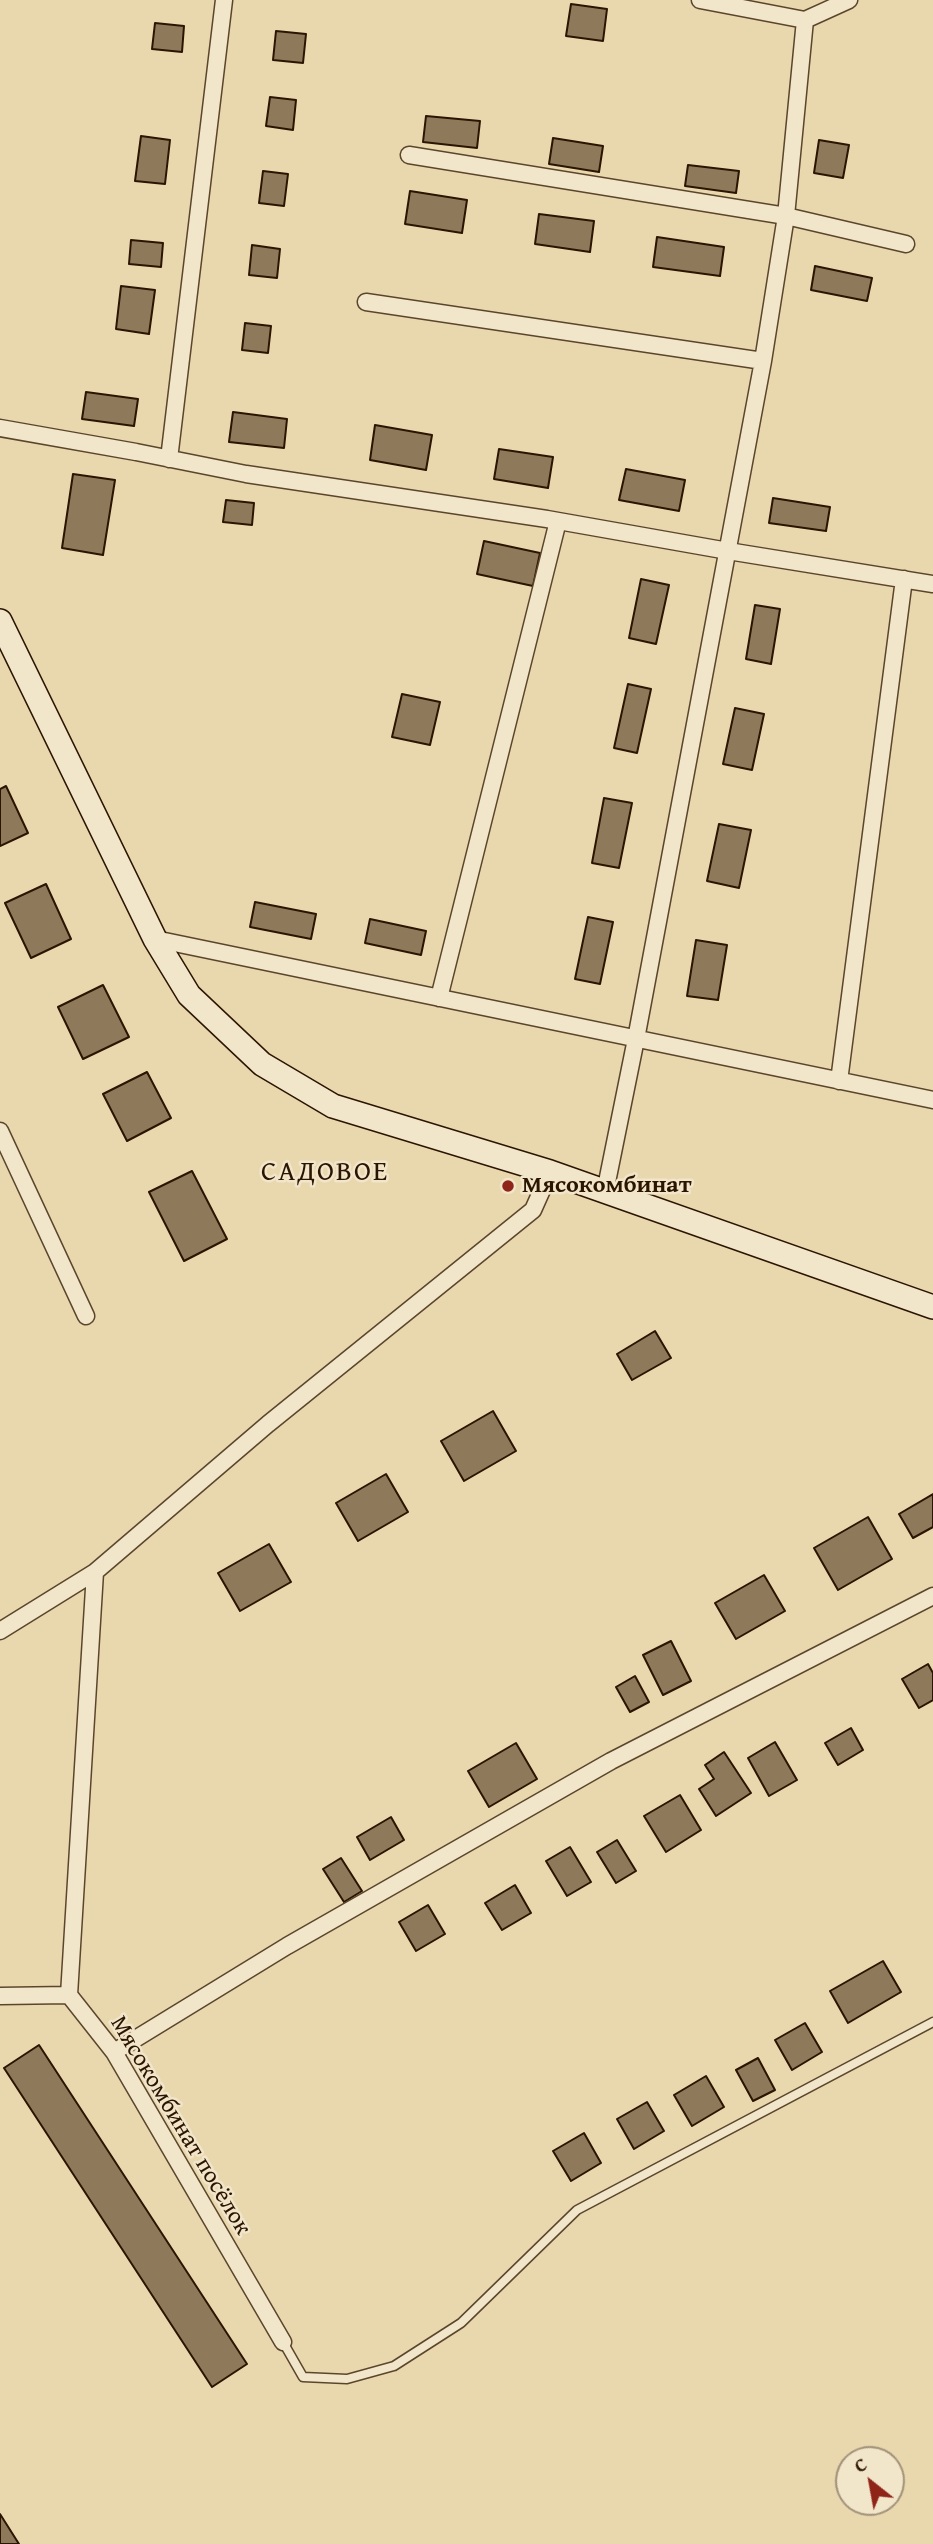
<!DOCTYPE html>
<html>
<head>
<meta charset="utf-8">
<style>
  body { margin:0 }
  #map { position:relative; width:933px; height:2544px; overflow:hidden; background:#e9d7ae; font-family:"Gentium Book Plus",serif }
  canvas { display:block }
  .north { position:absolute; left:835px; top:2446px; width:70px; height:70px; box-sizing:border-box; background:#f1e5ca; border:2px solid #a29279; border-radius:50%; rotate:329deg; font-size:19px; font-weight:700; line-height:28px; text-align:center; color:#2c1500 }
  .north::after { content:''; display:block; margin:auto; width:24px; height:32px; background:#8f2418; clip-path:polygon(50% 0,100% 100%,50% 72%,0 100%) }
</style>
</head>
<body>
<div id="map">
<canvas width="933" height="2544"></canvas>
<div class="north">С</div>
</div>
<script>
const c = document.querySelector('canvas').getContext('2d');
c.lineJoin = 'round';
function paint(path, color) { c.fillStyle = color; c.fill(path, 'evenodd'); }
function stroke(path, color, width, dash) { c.strokeStyle = color; c.lineWidth = width; c.lineCap = dash ? 'butt' : 'round'; c.setLineDash(dash || []); c.stroke(path); }
function drawText(font, color, halo, rows, align = 'center') {
  c.font = font + ' "Gentium Book Plus",serif'; c.lineWidth = 5; c.setLineDash([]); c.textBaseline = 'middle'; c.strokeStyle = halo; c.fillStyle = color; for (const [text, x, y, turn = 0] of rows) {
    c.save(); c.translate(x, y); c.rotate((+turn || 0) * Math.PI / 180); c.textAlign = isNaN(turn) ? turn : align; if (halo) c.strokeText(text, 0, 0); c.fillText(text, 0, 0); c.restore();
  }
}
const building = new Path2D(`
  M571,4l36,5 -4,32 -37,-5z
  M155,23l29,3 -2,26 -30,-3z
  M276,31l30,3 -3,29 -30,-3z
  M270,97l26,3 -3,30 -27,-4z
  M426,116l54,5 -3,27 -54,-6z
  M141,136l29,4 -5,44 -30,-3z
  M553,138l50,8 -4,26 -50,-8z
  M819,140l30,5 -6,33 -29,-5z
  M688,165l51,6 -3,22 -51,-7z
  M263,171l25,3 -4,32 -25,-3z
  M410,191l57,9 -5,33 -57,-9z
  M539,214l55,7 -4,31 -55,-8z
  M657,237l67,10 -4,29 -67,-9z
  M131,240l32,3 -2,24 -32,-3z
  M252,245l28,4 -3,29 -28,-3z
  M815,266l57,12 -5,23 -56,-11z
  M121,286l34,4 -6,44 -33,-5z
  M245,323l26,3 -3,27 -26,-3z
  M86,392l52,7 -4,27 -52,-7z
  M233,412l54,7 -3,29 -55,-6z
  M375,425l57,10 -6,35 -56,-10z
  M499,449l54,8 -5,31 -54,-9z
  M626,469l59,11 -6,31 -60,-11z
  M73,474l42,6 -12,75 -41,-7z
  M773,498l57,9 -4,24 -57,-8z
  M226,500l28,3 -2,22 -29,-3z
  M484,541l56,12 -7,33 -56,-12z
  M641,579l28,6 -13,59 -27,-6z
  M755,605l25,4 -9,55 -25,-5z
  M628,684l23,5 -14,64 -23,-5z
  M402,694l38,8 -10,43 -38,-8z
  M735,708l29,6 -12,56 -29,-6z
  M6,786l22,47 -28,13v-57z
  M604,798l28,5 -13,65 -27,-5z
  M719,824l32,6 -12,58 -32,-7z
  M46,884l25,55 -40,19 -26,-55z
  M255,902l61,12 -5,25 -61,-12z
  M588,917l25,5 -13,62 -25,-5z
  M370,919l56,12 -5,24 -56,-12z
  M696,940l31,5 -9,55 -31,-4z
  M103,985l26,52 -46,22 -25,-52z
  M147,1072l24,46 -44,23 -24,-47z
  M192,1171l35,68 -43,22 -35,-69z
  M655,1331l16,27 -39,22 -15,-26z
  M493,1411l23,40 -52,30 -23,-40z
  M386,1474l22,38 -50,29 -22,-38z
  M933,1494v33l-20,11 -14,-24z
  M868,1517l24,42 -54,31 -24,-42z
  M269,1544l22,38 -51,29 -22,-38z
  M764,1575l21,36 -49,28 -21,-36z
  M671,1641l20,40 -28,14 -20,-40z
  M928,1664l5,9v27l-14,8 -17,-29z
  M635,1676l14,26 -19,10 -14,-25z
  M851,1728l12,22 -25,15 -13,-22z
  M775,1742l22,38 -28,16 -21,-38z
  M516,1743l21,36 -48,28 -21,-36z
  M724,1752l27,41 -35,23 -17,-27 15,-10 -9,-14z
  M680,1795l21,35 -35,22 -22,-36z
  M391,1817l13,23 -34,20 -13,-23z
  M617,1840l19,31 -20,12 -19,-31z
  M570,1847l21,35 -24,14 -21,-35z
  M341,1858l21,33 -18,11 -21,-33z
  M515,1885l16,28 -29,17 -17,-27z
  M428,1905l17,29 -29,17 -17,-29z
  M883,1961l18,31 -53,31 -18,-32z
  M805,2023l17,29 -30,18 -17,-30z
  M39,2045l208,319 -35,23 -208,-319z
  M758,2058l17,32 -22,11 -17,-31z
  M706,2076l18,31 -32,19 -18,-31z
  M647,2102l17,29 -30,18 -17,-30z
  M584,2133l17,30 -30,18 -18,-30z
  M0,2514l19,30h-19z`);
const lane = new Path2D(`
  M283,2342l20,35 44,2 47,-13 67,-43 116,-113 356,-188`);
const street = new Path2D(`
  M700,0l105,20 44,-20
  M409,155l377,61 120,28
  M366,302l397,59
  M0,428l136,24 110,22 301,45 181,32 205,33
  M169,459l55,-459
  M155,939l778,161
  M439,998l119,-477
  M839,1081l65,-502
  M0,1131l86,185
  M605,1192l31,-153 127,-678 23,-145 19,-196
  M0,1631l95,-59
  M69,1995l26,-423 173,-148 265,-214 17,-38
  M0,1996l69,-1 45,57 169,290
  M114,2052l173,-106 324,-185 322,-165`);
const secondary = new Path2D(`
  M0,621l155,318 34,56 73,69 71,42 217,66 383,135`);
const markers = [
  [508,1186,7,"#8f2418"]
];
const poiNames = [
  ["Мясокомбинат",522,1186]
];
const streetNames = [
  ["Мясокомбинат посёлок",180,2126,59]
];
const quarterNames = [
  ["САДОВОЕ",325,1173]
];
paint(building, '#8e7a5a');
stroke(building, '#2c1500', 2);
stroke(lane, '#5b462c', 11);
stroke(street, '#5b462c', 19);
stroke(secondary, '#2c1500', 26);
stroke(lane, '#f1e5ca', 8);
stroke(street, '#f1e5ca', 16);
stroke(secondary, '#f1e5ca', 23);
for (const [x, y, r, color] of markers) { const dot = new Path2D(); dot.arc(x, y, r, 0, 2 * Math.PI); c.fillStyle = color; c.fill(dot); stroke(dot, '#f1e5ca', 2.5); }
drawText('bold 24px', '#2c1500', '#f1e5ca', poiNames, 'left');
drawText('24px', '#2c1500', '#f1e5ca', streetNames);
c.letterSpacing = '2px';
drawText('28px', '#2c1500', '#f1e5ca', quarterNames);
c.letterSpacing = '0px';
</script>
</body>
</html>
